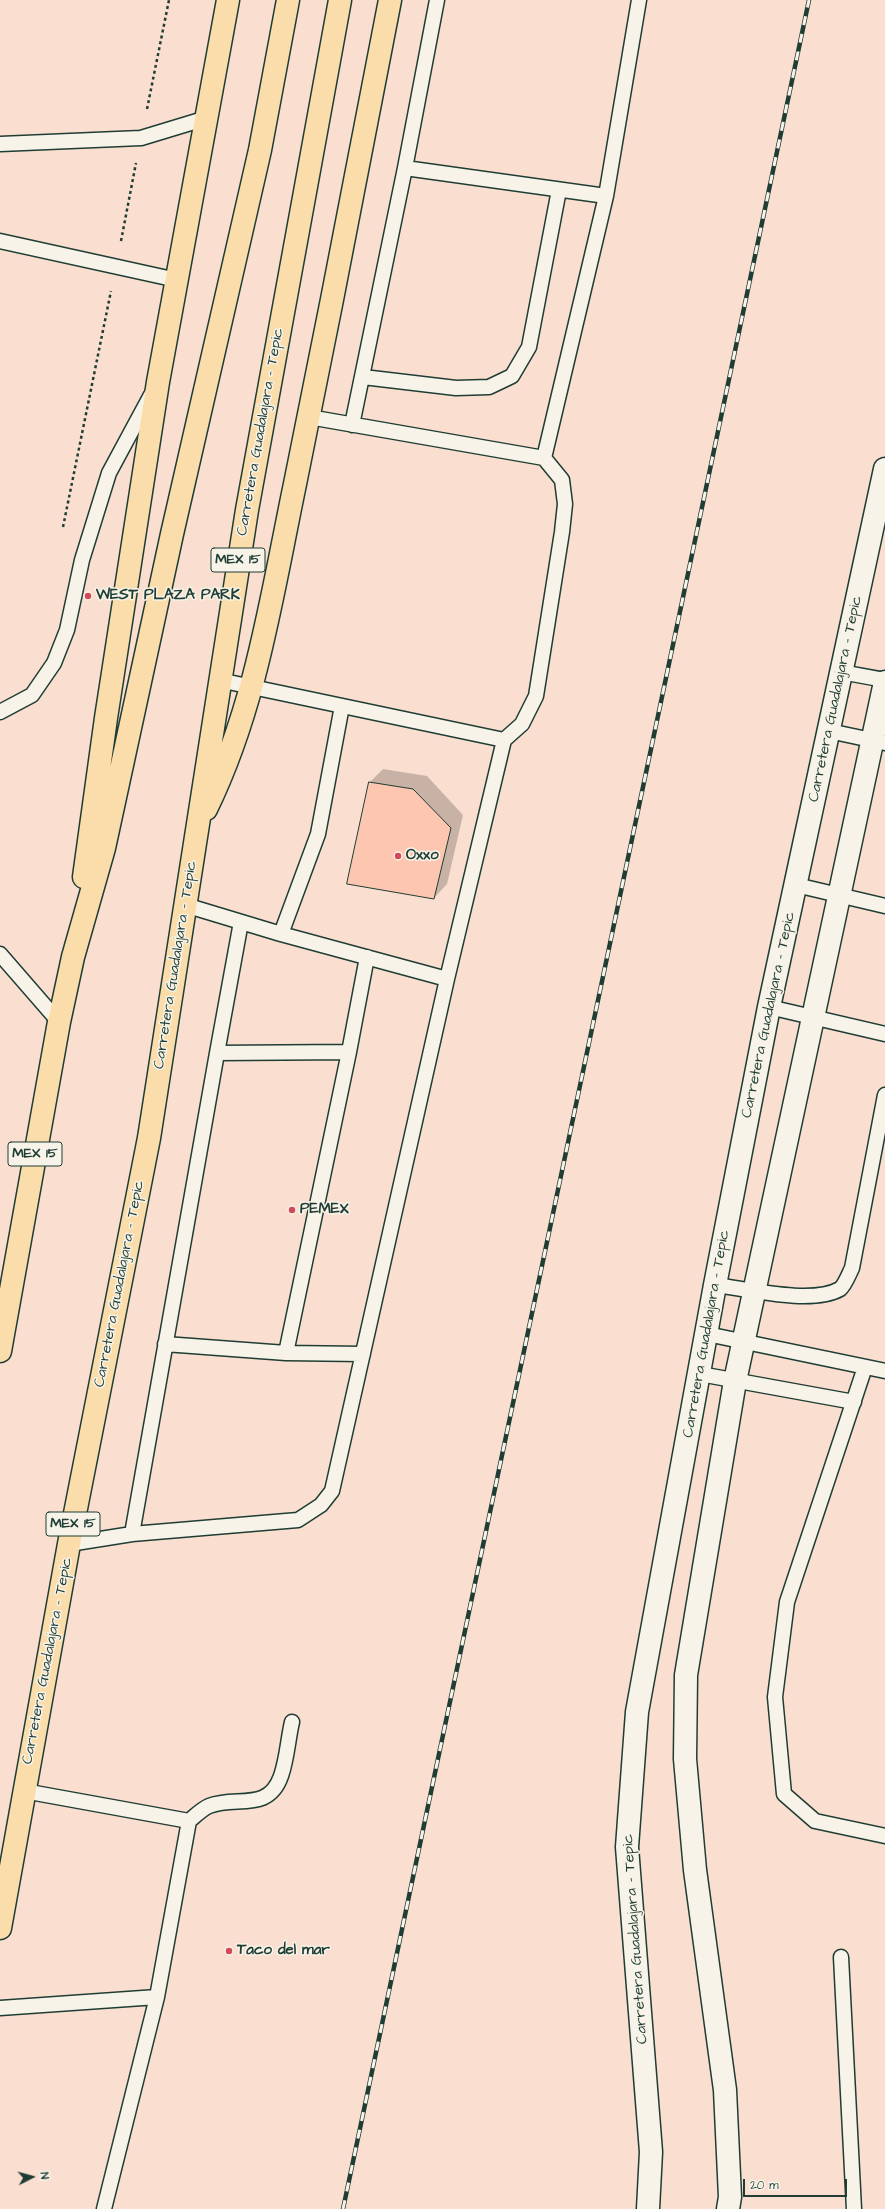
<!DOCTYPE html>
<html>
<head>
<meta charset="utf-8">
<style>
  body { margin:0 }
  #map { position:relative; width:885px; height:2209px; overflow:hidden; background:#f8eadd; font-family:"Architects Daughter",sans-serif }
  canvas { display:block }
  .north { position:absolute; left:12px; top:2157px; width:40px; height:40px; -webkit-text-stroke:3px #f7f3e8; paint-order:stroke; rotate:84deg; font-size:11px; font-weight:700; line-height:16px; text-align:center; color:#1f3d34 }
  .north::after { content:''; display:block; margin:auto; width:14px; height:18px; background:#1f3d34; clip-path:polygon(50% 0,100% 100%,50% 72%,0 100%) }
  .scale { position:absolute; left:743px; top:2179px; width:104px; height:18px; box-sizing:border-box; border:2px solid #1f3d34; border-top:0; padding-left:5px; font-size:12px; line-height:14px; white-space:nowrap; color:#1f3d34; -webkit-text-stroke:3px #f7f3e8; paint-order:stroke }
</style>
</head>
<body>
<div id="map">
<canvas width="885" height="2209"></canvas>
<div class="north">N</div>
<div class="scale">20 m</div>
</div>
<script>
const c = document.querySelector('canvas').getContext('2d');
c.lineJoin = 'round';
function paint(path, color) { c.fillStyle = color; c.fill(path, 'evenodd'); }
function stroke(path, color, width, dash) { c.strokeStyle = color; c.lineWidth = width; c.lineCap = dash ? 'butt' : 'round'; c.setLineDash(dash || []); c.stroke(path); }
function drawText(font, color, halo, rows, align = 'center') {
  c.font = font + ' "Architects Daughter",sans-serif'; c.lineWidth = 3; c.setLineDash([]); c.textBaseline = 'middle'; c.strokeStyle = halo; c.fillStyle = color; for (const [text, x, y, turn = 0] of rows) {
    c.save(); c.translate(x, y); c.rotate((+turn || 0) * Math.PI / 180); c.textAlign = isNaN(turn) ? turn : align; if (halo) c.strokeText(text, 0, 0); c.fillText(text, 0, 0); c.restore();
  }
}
const built = new Path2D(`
  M0,0h885v2209h-885z`);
const shadow = new Path2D(`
  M383,769l44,7 36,39 -16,69 -13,14 -64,-116z`);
const building = new Path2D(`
  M369,782l44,7 38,39 -17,71 -87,-15z`);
const path = new Path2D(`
  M147,109l22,-109
  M121,241l15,-78
  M63,527l48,-236`);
const lane = new Path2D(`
  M0,144l141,-6 66,-20
  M405,168l201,28
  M0,241l177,39
  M363,377l93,11 33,-1 23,-11 17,-29 30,-157
  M309,417l235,41 62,-262 33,-196
  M352,425l53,-257 32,-168
  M841,672l44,8
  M342,706l-24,128 -37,100 166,45
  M0,712l32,-17 22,-32 13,-33 15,-70 27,-87 42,-78
  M829,731l56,12
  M504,740l18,-16 14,-28 26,-164 3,-28 -3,-24 -18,-22
  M796,885l89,21
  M185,905l96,29
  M0,954l59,68
  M769,1007l116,27
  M217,1053l24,-131
  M715,1285c33,4 97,20 125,4 5,-4 9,-15 12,-21l33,-173
  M707,1334l178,37
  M165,1344l121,9 63,-301
  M286,1353l77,1
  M865,1367l-78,235 -12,95 9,97 31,27 70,15
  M700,1374l154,28
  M132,1534l166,-14 23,-15 11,-14 115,-512 57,-239 -285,-60
  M69,1544l63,-10 85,-481 132,-1 18,-95
  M24,1791l165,30 -32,176 -53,212
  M189,1821c6,-5 13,-12 20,-15 27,-11 59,7 72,-30 6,-17 7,-37 11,-54
  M841,1957l13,252
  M0,2008l157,-11`);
const street = new Path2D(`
  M648,2209l3,-57 -24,-305 10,-135 78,-427 54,-278 116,-538
  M728,2209l2,-12 -5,-107 -30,-220 -10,-111 1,-84 49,-294 150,-699`);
const highway = new Path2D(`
  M206,809c50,-102 66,-215 89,-325 33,-161 64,-323 95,-484
  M84,877l22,-159 52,-336 70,-382
  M0,1351l59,-329 14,-65 31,-109 68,-314 88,-384 28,-150
  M0,1928l69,-384 80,-406 98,-628 93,-510`);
const rail = new Path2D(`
  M343,2209l466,-2209`);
const markers = [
  [88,596,4,"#d1495b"],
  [398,856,4,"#d1495b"],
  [292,1210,4,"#d1495b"],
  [229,1951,4,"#d1495b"]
];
const shields = [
  [238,560,54],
  [35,1154,54],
  [73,1524,54]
];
const shieldNames = [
  ["MEX 15",238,560],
  ["MEX 15",35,1154],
  ["MEX 15",73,1524]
];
const streetNames = [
  ["Carretera Guadalajara - Tepic",261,432,-80],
  ["Carretera Guadalajara - Tepic",836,699,-78],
  ["Carretera Guadalajara - Tepic",176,965,-81],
  ["Carretera Guadalajara - Tepic",769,1015,-78],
  ["Carretera Guadalajara - Tepic",120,1284,-79],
  ["Carretera Guadalajara - Tepic",707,1334,-80],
  ["Carretera Guadalajara - Tepic",48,1661,-79],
  ["Carretera Guadalajara - Tepic",636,1939,-94]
];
const poiNames = [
  ["WEST PLAZA PARK",96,596],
  ["Oxxo",406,856],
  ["PEMEX",300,1210],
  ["Taco del mar",237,1951]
];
paint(built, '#fadfd0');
paint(shadow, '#0003');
paint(building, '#fdc6b0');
stroke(building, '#1f3d34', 1);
stroke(lane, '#1f3d34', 17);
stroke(street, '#1f3d34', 25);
stroke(highway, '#1f3d34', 25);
stroke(path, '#1f3d34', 2.5, [3, 3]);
stroke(lane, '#f7f3e8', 14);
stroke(street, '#f7f3e8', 22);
stroke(highway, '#fbddab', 22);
stroke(rail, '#1f3d34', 4.5);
stroke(rail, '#f7f3e8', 3, [9]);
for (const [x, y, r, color] of markers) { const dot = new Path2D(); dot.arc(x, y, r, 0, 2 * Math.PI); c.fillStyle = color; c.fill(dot); stroke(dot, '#f7f3e8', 1.5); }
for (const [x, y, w] of shields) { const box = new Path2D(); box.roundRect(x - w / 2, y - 12, w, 24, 3); c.fillStyle = '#f7f3e8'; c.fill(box); stroke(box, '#1f3d34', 1); }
drawText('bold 14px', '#1f3d34', null, shieldNames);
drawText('15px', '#1f3d34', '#f7f3e8', streetNames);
drawText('bold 15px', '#1f3d34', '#f7f3e8', poiNames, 'left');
</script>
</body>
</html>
